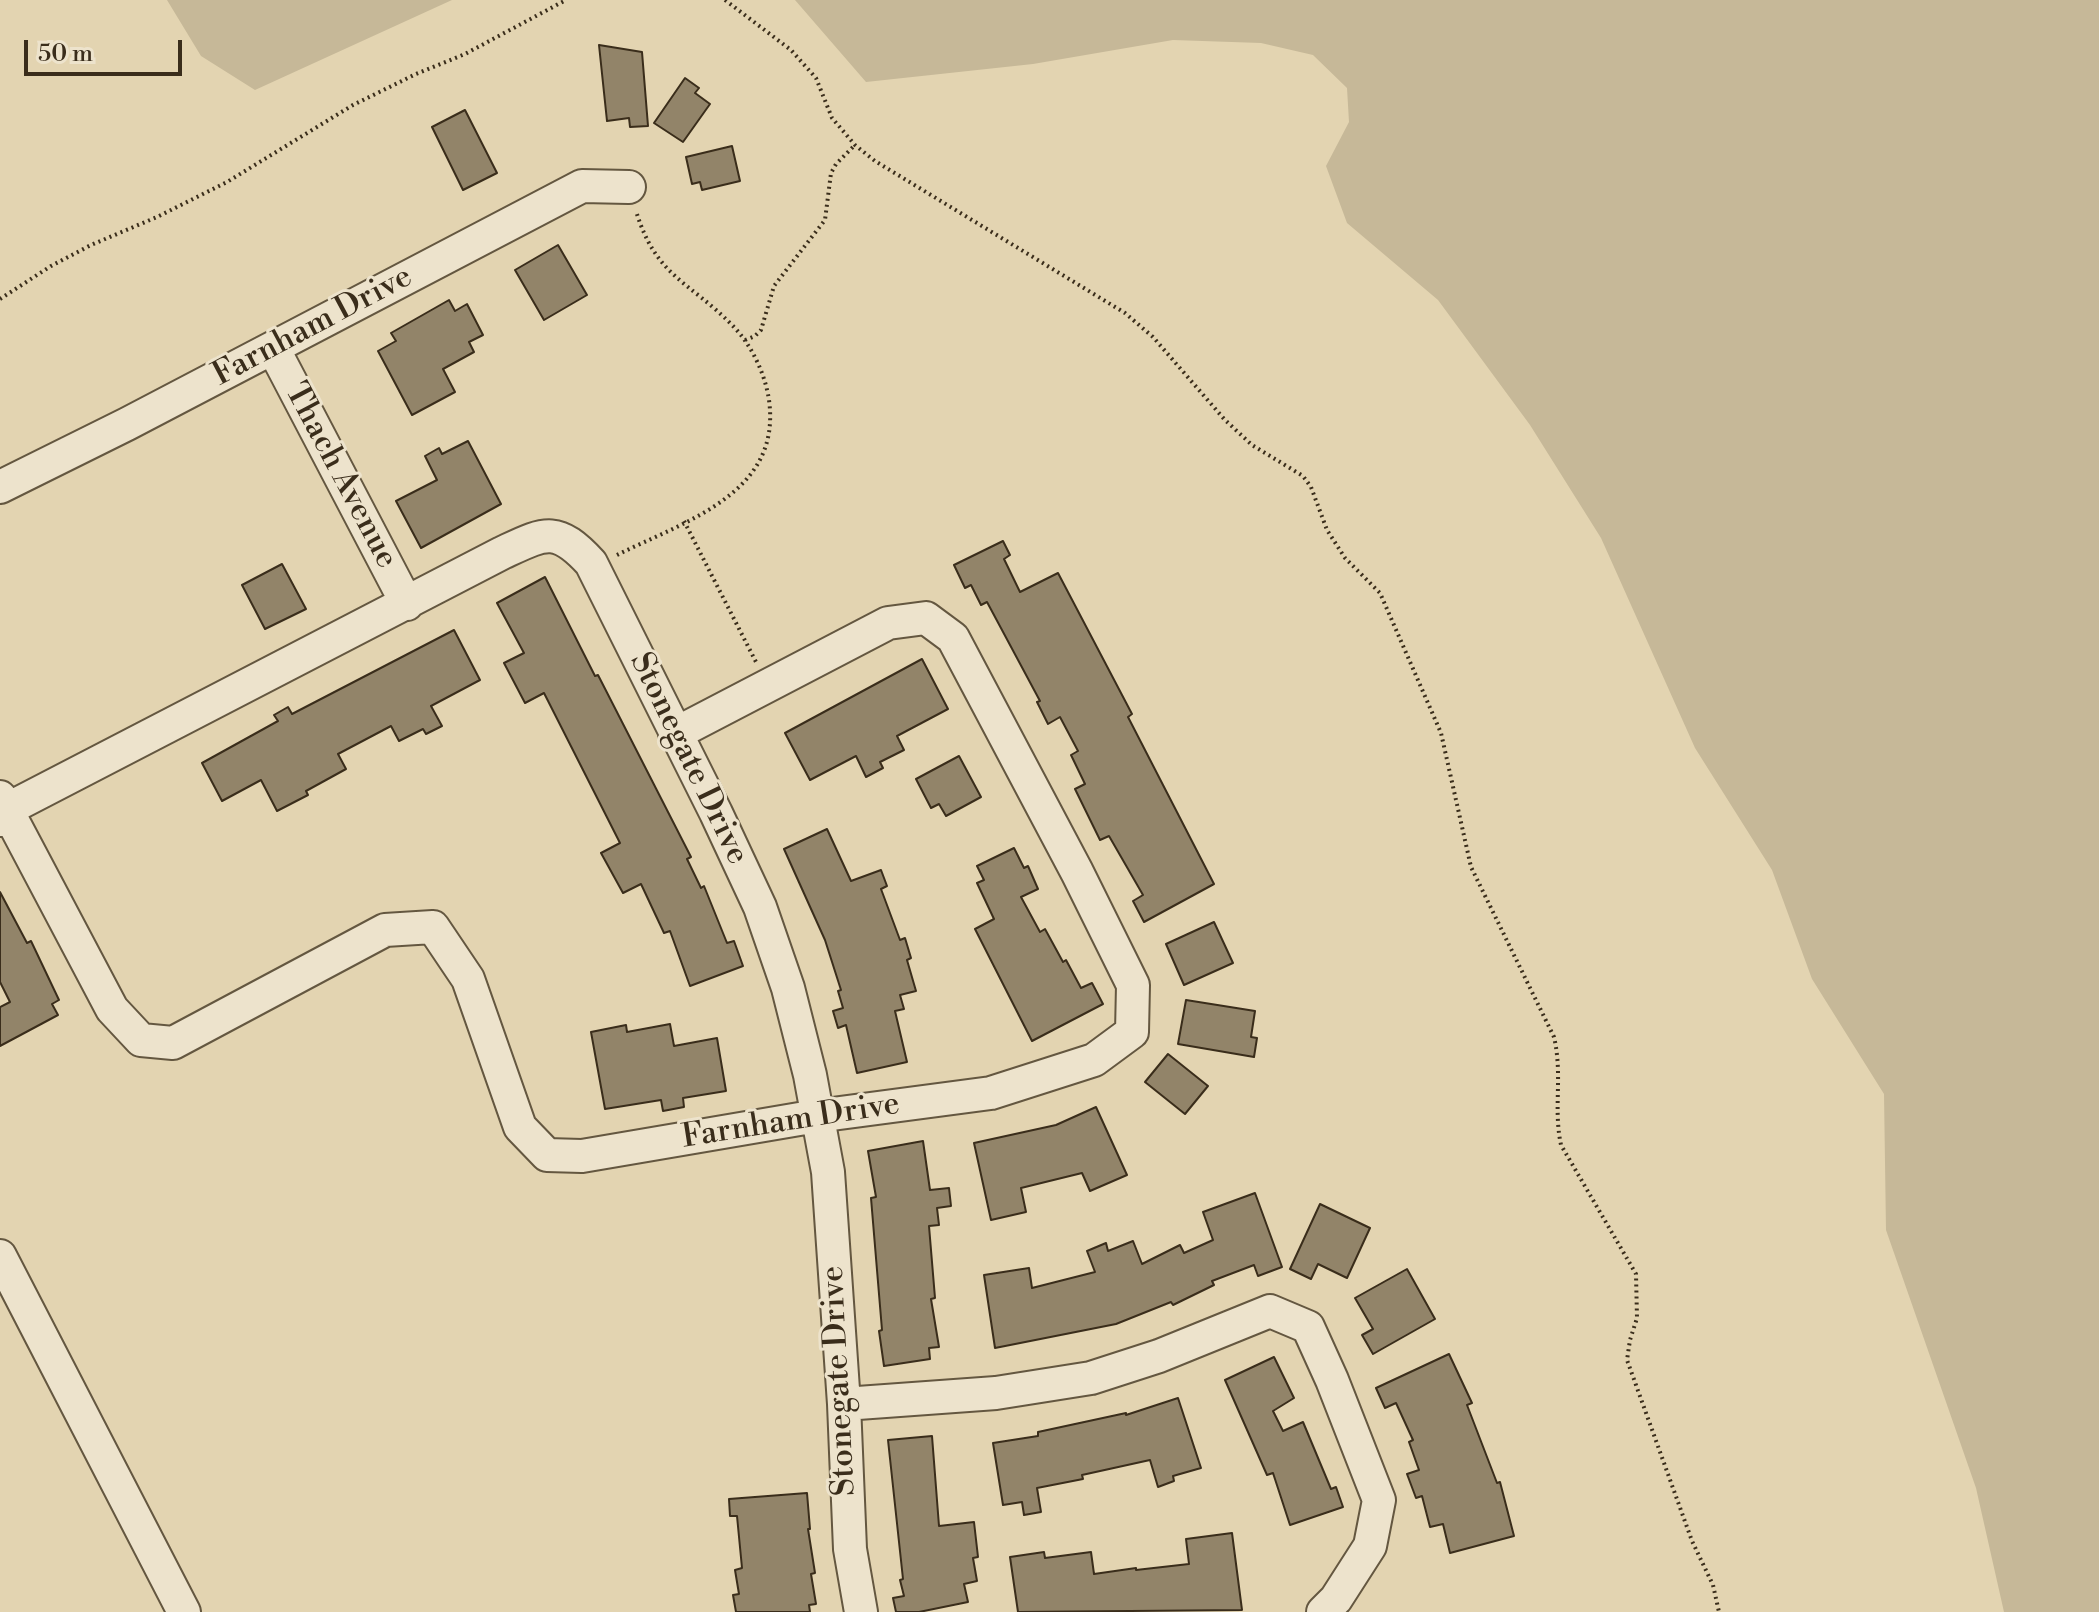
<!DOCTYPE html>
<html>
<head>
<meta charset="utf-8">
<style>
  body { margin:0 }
  #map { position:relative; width:2099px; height:1612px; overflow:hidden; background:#e3d4b1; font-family:"Libre Bodoni",serif }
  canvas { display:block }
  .scale { position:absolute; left:24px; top:40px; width:158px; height:36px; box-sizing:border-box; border:4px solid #3a2d1b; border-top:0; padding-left:10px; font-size:24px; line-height:28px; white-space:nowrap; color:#3a2d1b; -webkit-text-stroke:6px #ede3cc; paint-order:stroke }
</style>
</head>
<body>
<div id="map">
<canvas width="2099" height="1612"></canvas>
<div class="scale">50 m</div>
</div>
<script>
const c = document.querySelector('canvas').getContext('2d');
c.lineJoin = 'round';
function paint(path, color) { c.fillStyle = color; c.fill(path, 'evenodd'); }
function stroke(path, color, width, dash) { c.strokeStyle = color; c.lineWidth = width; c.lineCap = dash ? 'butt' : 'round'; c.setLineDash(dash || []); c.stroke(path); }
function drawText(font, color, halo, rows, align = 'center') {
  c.font = font + ' "Libre Bodoni",serif'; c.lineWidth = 6; c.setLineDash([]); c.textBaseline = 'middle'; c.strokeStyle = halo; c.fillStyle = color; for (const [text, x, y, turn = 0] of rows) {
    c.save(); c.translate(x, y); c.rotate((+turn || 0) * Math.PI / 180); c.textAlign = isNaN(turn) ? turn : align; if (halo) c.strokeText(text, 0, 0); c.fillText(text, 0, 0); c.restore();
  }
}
const green = new Path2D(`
  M167,0h285l-197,90 -54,-34z
  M795,0h1304v1612h-95l-28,-124 -90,-258 -2,-136 -72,-115 -40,-109 -77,-122 -94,-210 -71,-113 -92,-125 -91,-77 -21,-57 23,-44 -2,-34 -34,-33 -52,-12 -88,-3 -140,24 -167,18z`);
const building = new Path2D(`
  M599,45l43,7 6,74 -18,1 -1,-9 -22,3z
  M685,78l14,10 -4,5 15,11 -27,38 -29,-19z
  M465,110l32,63 -34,17 -31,-63z
  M732,146l8,35 -38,9 -2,-8 -8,2 -6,-27z
  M558,245l29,50 -43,25 -29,-50z
  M449,300l6,11 12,-7 16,31 -14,7 5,10 -31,17 12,23 -43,23 -34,-64 18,-10 -5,-8z
  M468,441l33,63 -80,44 -25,-47 41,-21 -12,-24 14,-8 3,6z
  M1003,541l7,14 -6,4 16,33 38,-19 74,141 -4,3 86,167 -70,38 -11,-21 10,-6 -34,-59 -9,4 -25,-51 10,-5 -14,-29 7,-4 -18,-34 -12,7 -11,-22 3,-1 -53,-99 -6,3 -10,-20 -6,3 -11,-23z
  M282,564l24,45 -41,20 -23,-44z
  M545,577l50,99 3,-1 93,182 -4,2 14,29 3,-2 23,57 7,-2 9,25 -53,20 -20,-55 -6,2 -23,-49 -18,9 -22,-40 19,-10 -76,-150 -19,10 -21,-40 20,-10 -27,-50z
  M454,630l26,50 -49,26 11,20 -16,8 -3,-5 -24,12 -8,-15 -53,28 8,15 -40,22 2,4 -31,16 -16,-31 -39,21 -20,-38 76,-42 -4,-6 14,-8 4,7z
  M922,659l26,50 -51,27 7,14 -24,12 3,6 -17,9 -10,-21 -46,24 -25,-47z
  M959,756l22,41 -35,19 -7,-12 -8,4 -15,-29z
  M827,829l24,52 30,-11 6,16 -6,3 19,51 5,-2 6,20 -4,2 9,31 -16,4 4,14 -9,2 12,51 -50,11 -11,-48 -8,3 -5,-17 10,-3 -5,-17 3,-1 -16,-50 -41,-91z
  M1014,848l10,20 4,-2 10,23 -17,8 19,35 5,-3 18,33 3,-2 15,28 11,-5 11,21 -71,37 -57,-112 19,-10 -17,-36 7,-3 -7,-14z
  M0,892l27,51 4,-2 28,59 -7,4 6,11 -58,31v-39l10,-5 -10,-20z
  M1214,922l19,41 -49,22 -18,-41z
  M1186,1000l69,11 -4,26 6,1 -3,19 -76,-13z
  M670,1024l4,22 43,-8 9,53 -43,7 1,9 -21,4 -2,-11 -56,9 -14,-77 35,-7 1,7z
  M1168,1054l40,32 -23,28 -40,-32z
  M1096,1107l31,68 -37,16 -8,-18 -61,15 5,24 -35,8 -17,-77 82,-18z
  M923,1141l7,49 19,-2 2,18 -14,2 2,17 -10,1 6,72 -4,1 8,48 -10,1 1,11 -46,7 -5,-35 3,-1 -11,-132 5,-1 -8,-46z
  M1255,1193l27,74 -24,9 -4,-11 -42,16 2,4 -41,20 -2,-3 -55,22 -121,24 -11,-73 45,-7 3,20 63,-16 -8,-21 19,-8 2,8 25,-10 9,23 38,-19 4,8 29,-13 -10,-28z
  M1320,1204l50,24 -23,50 -29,-14 -7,15 -21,-10z
  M1407,1269l28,50 -62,35 -11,-19 11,-6 -18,-31z
  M1449,1354l23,49 -5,2 30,78 3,-1 14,54 -64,17 -7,-29 -13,3 -8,-31 -6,2 -9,-24 12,-4 -10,-28 4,-2 -17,-37 -11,5 -9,-20z
  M1274,1357l20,41 -21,13 10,20 20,-9 28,67 5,-2 7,20 -53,18 -17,-52 -6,2 -42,-95z
  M1178,1398l23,70 -28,8 1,5 -16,6 -8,-27 -68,15 1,4 -46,9 4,24 -17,3 -2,-13 -19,3 -10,-62 45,-7v-4l88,-19v2z
  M932,1436l7,90 35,-4 4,35 -5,1 4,23 -13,3 4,18 -49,10h-23l-3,-14 11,-2 -4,-16 3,-1 -15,-139z
  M807,1493l3,36h-2l7,44 -4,1 5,30 -7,1 1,7h-74l-3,-17 6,-1 -4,-24 7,-2 -5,-52h-7l-1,-17z
  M1232,1533l10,77 -224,2 -8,-55 34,-5 1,6 46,-6 3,22 42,-6v2l53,-6 -3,-25z`);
const path = new Path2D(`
  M725,0l66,50 25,28 16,40 23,27 20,16 250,152 28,24 72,83 27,25 51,31 8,11 16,43 18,28 35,35 61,140 30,134 83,170c9,39 -1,71 7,108l75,129 1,44 -7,22 -3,20 65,181 21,44 6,27
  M0,299l51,-33 40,-21 66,-28 70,-35 126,-77 63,-31 49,-20 101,-54
  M745,340l10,-4 6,-6 13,-44 51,-66 6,-47 5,-9 19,-19
  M684,521l72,141
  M617,555c68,-34 165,-61 152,-155 -4,-27 -18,-56 -37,-75 -43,-44 -76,-48 -96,-114`);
const minor = new Path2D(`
  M273,348l134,256
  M0,487l127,-63 455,-238 47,1
  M0,797l112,212 29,31 32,3 212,-113 48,-3 35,52 52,148 27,28 35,1 235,-40 174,-23 103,-33 38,-28 1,-47 -56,-113 -124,-234 -27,-20 -38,5 -213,111
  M0,820l6,-10 496,-257c43,-20 54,-28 89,10l125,250 44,94 28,81 22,87 18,97 16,232 6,145 11,63
  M0,1256l184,356
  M844,1404l152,-11 95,-15 68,-22 111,-45 38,16 24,53 47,120 -9,46 -34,53 -13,13`);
const streetNames = [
  ["Farnham Drive",313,327,-28],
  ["Thach Avenue",340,476,62],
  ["Stonegate Drive",688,759,64],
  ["Farnham Drive",791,1122,-9],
  ["Stonegate Drive",840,1381,-93]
];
paint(green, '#c6b898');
paint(building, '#928469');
stroke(building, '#3a2d1b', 2);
stroke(minor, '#645740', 36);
stroke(path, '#3a2d1b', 4, [2, 4]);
stroke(minor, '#ede3cc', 32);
drawText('32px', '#3a2d1b', '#ede3cc', streetNames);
</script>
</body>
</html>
